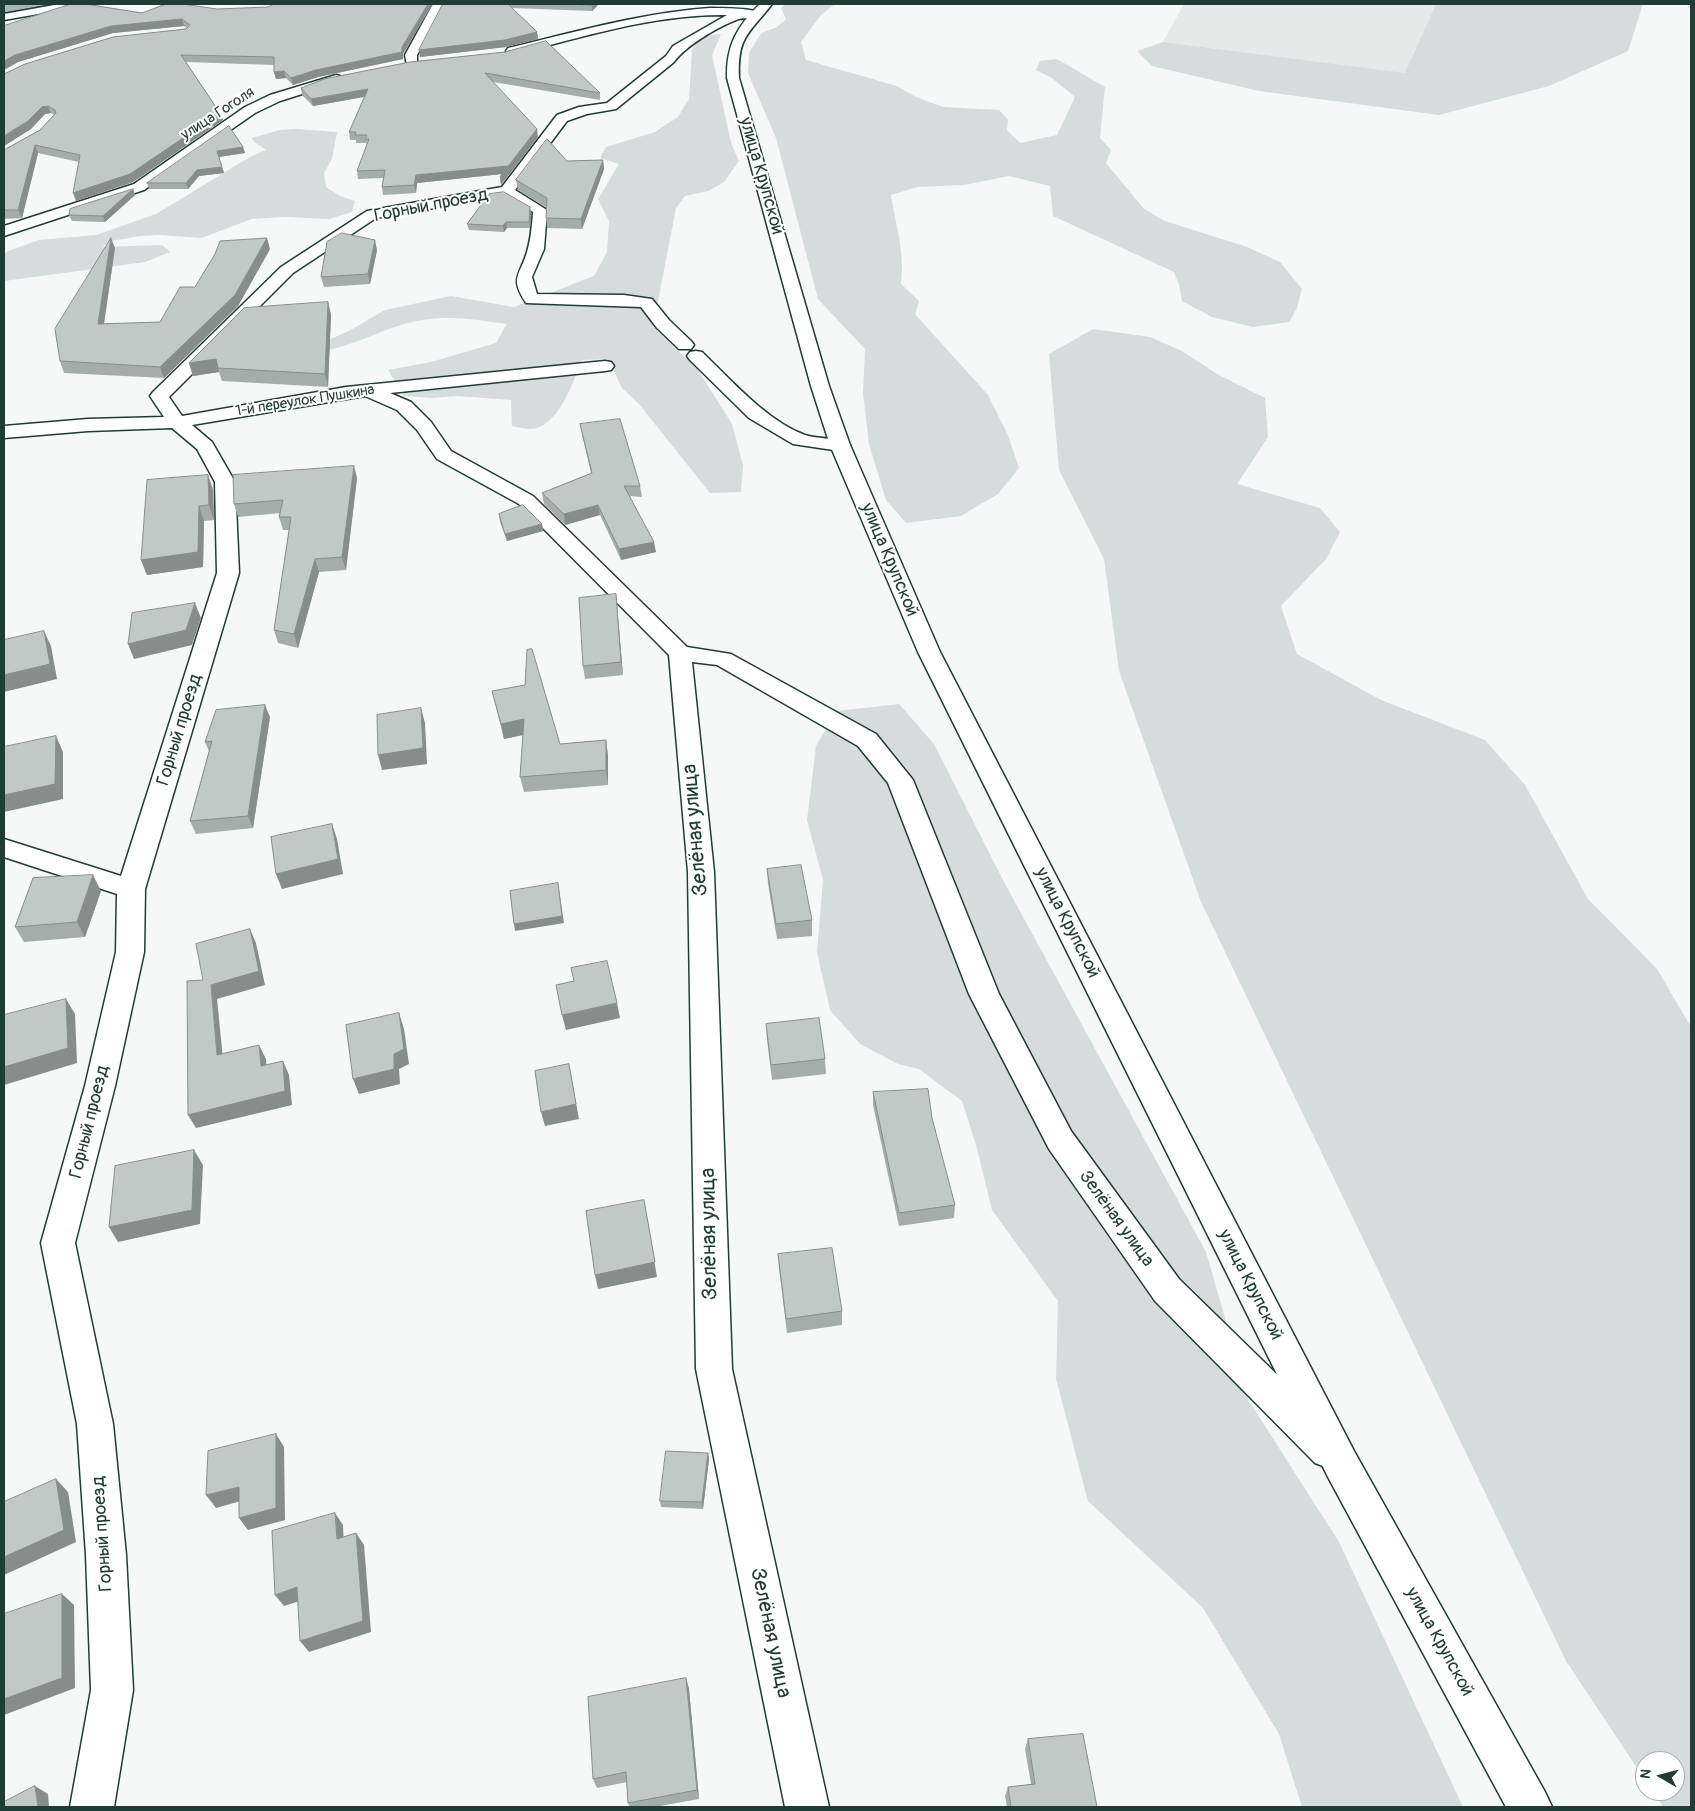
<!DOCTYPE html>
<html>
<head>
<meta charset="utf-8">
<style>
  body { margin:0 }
  #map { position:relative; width:1695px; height:1811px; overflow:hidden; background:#f6f7f7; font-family:Pangolin,sans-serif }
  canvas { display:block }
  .frame { position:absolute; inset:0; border:5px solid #1f3d34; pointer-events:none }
  .north { position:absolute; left:1635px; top:1751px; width:50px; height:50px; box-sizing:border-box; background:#fff; border:1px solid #a5b1ae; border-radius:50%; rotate:278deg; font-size:14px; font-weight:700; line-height:20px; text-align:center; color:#1f3d34 }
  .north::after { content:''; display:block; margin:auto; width:18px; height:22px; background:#1f3d34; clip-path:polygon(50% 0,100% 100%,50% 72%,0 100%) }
</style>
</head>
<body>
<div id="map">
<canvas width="1695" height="1811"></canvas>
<div class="frame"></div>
<div class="north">N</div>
</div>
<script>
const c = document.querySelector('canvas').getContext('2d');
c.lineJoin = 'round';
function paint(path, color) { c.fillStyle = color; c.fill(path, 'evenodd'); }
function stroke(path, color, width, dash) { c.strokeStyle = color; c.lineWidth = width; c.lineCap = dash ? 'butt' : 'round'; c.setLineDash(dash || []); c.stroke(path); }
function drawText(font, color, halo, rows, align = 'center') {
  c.font = font + ' Pangolin,sans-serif'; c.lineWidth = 4; c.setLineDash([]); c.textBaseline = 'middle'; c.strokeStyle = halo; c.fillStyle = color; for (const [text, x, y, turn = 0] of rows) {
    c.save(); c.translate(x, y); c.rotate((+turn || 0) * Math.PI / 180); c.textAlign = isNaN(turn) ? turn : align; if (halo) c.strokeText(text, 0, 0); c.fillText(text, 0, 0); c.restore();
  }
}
const built = new Path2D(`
  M1184,4h253l-31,70 -243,-32z`);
const green = new Path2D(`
  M785,4h50l-14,11 -20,27 5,18 91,26 19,11 27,10 56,3 9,10 -1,10 13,13 37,-8 18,-38 -23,-19 -16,-8 4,-9 17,-2 48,28 -5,51 11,12 -5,13 38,46 21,12 82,26 33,15 22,27 -5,19 -8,14 -36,5 -41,-10 -30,-16 -3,-16 -5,-13 -121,-56 -3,-30 -41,-10 -45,9 -46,2 -27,8c5,32 14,56 10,89l18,17 -4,13 73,81 20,40 11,33 -21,26 -37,22 -55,7 -20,-23 -17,-56 -6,-51 2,-44 -47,-50 -42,-161 -28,-65 1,-20 9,-15 4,-5 15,-6 9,-8 -5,-11z
  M1436,4h207l-15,47 -79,35 -110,29 -180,-24 -107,-25 -15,-15 26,-9 242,31z
  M721,34l-9,21 19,88 8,18 -15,21 -16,9 -23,5 -9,12 -23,119 45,43 34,54 11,41 -2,27 -31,1 -71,-89 -17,-16 -14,-29 -26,1c-8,20 -24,68 -51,69 -6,0 -13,-2 -19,-3l-1,-26 -53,-4 -26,2 -28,-2 -16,-26 43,-8 65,-19 11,-19c-27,-4 -57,-9 -85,-4 -33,5 -62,24 -95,30l-6,-7 28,-12 36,-21 66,-14 63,11 80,-31 13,-24 2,-31 -11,-22 21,-35 -19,-6 6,-11 49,-15 23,-15 11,-18 3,-49 5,-8 8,-6z
  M297,129l40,3 -5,27 -8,14 2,14 14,9 15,5 -3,11 -23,7 -44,-2 -33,2 -51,19 -42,-3 -19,1 -29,5 -9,6 60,-2 8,7 -25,10 -141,19v-26l4,-4 31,-11 57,-5 60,-21 94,-57 16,-7 -13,-9 -1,-3 28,-8z
  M1093,329l57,8 30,13 39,25 46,23 3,39 -31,47 83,24 20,24 -14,27 -45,47 16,48 84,46 104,40 40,45 63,114 69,70 34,58v780h-28l-10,-16h22v-30h-30v19l-79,-119 -365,-759 -82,-231 -15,-112 -45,-89 -10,-116z
  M899,704l35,40 70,138 202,370 43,149 90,141 124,265h-161l-23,-73 -76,-126 -115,-107 -32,-122 2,-78 -66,-91 -16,-65 -14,-44 -43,-32 -21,-5 -38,-20 -30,-34 -13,-58 6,-72 -16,-60 9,-74 21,-35z`);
const water = new Path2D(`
  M4,4h51l-51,9z`);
const minor = new Path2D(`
  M60,4h24l-6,3 -74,13v-6z
  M433,4h12l-28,51v8l-6,4 -4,-1 -2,-11z
  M710,8c12,0 46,0 52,6 -7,7 -18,2 -26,6 -18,7 -51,26 -62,42l-58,47 -29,5 -20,7 -52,69 32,20 -3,39 -12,28 5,17 87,1 28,4 17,21 22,21 3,4 -3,4h-12l-22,-21 -16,-21 -115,-4c-17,-26 -6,-27 1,-51 4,-13 5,-27 6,-40l-28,-16 -129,22 -83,55 -124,124 13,19 164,-29 259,-26 6,1 3,4 -3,4 -6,1 -215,22 21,9 20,20 20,29 82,45 154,151 44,7 145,80 37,46 86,214 72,137 108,148 162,158 6,13 -6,13 -13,5 -13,-5 -160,-162 -106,-152 -80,-155 -81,-211 -30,-37 -141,-81 -25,-3 22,210 18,497 97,438h-44l-89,-438 -8,-497 -19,-217 -150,-151 -82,-45 -20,-29 -20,-20 -32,-14 -173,29 20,17 23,40 4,91 -94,316 -1,63 -29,134 -40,157 38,181 13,131 7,135 -19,117h-44l21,-117 -5,-135 -9,-131 -36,-181 44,-157 31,-134 1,-58 -113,-37v-18l117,37 96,-303 -2,-91 -18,-33 -25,-21 -84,3 -84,7v-12l84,-7 76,-2 -14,-21 3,-4 128,-125 86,-56 135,-24 55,-72 22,-8 28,-4 59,-47 7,-10 54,-31c-73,-1 -144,22 -215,40l-4,-1 -2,-3 2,-3c67,-16 133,-35 202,-40z
  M336,75l4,1 2,3 -2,3 -60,19 -25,12 -111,77 -140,46v-10l130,-42 111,-77 25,-12z
  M696,351l6,1c29,28 65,69 103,83 12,4 28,3 42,6l3,4 -3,4 -7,2 -47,-7 -44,-26 -59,-58 -3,-4 3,-4z`);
const tertiary = new Path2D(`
  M760,4h12c-23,30 -35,32 -33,74l90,308 21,59 90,207 414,799 191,341 7,15h-46l-178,-330 -410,-825 -88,-207 -19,-59 -84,-308c-1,-32 10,-52 33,-74z`);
const wall = new Path2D(`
  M85,4l318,50v5l-85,18 -25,8 -7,-7 -10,1 -2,-7v-7l-88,-3 34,51 3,7 -90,62 -57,19 3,-39 -41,-9 -16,65 -18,1v-69l36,-20 14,-15 -3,-2 -6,1 -14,15 -27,17v-72l183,-46 -3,-2 -71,7 -95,29 -14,8v-44z
  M443,4h156l-7,7 -80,-3 25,24 1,7 -32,8 -86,10z
  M505,52l95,41v7l-107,-18 45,55 -37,48 -1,-8 2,-3 -85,9 -1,10 -33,2 -1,-8 1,-9 -25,1 -1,-8 10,-26 -1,-2h-10v-3h-6l-1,-8 15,-35 -51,9 -11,-11 -1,-7z
  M243,147l2,6 -26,4 5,16 -25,3 -11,13h-39l-2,-6z
  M603,160l1,9 -22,60 -35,-1 -1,-10v-11l-28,-17 -2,-10 51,-19z
  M133,189l2,6 -30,27 -33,-1 -3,-6z
  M531,213l-1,15h-23l-3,4 -35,-2 -2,-6z
  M115,248l-11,76 56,-2 35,-35 75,-38 -32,57 -74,72 -100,-5 -4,-12z
  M377,250l-7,34 -46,3 -3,-10z
  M328,302l3,13 -3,72 -106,-6 -3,-9 -26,4 -4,-13z
  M580,424l60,62 2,11 -12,-1 26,56 -35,8 -21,-45 -35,10 -21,-21 -2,-11 49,-20 -9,-39z
  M208,475l5,15 1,30 -10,1 -1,46 -56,8 -6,-15z
  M357,478l-11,92 -27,2 -21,76 -20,-5 -4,-13 15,-100h-6l-4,-13 1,-4 -42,4 -4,-13z
  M499,514l43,10 1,7 -36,10 -7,-19z
  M617,606l6,69 -38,4 -2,-13z
  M492,691l68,53 46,-4 2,16v29l-84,7 -4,-15 3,-42 -19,4z
  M270,717l-17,111 -57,6 -6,-13 19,-70 -4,-9z
  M767,869l45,51v16l-35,3 -9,-55z
  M101,891l-16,46 -61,5 -9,-15z
  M766,1024l59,35 1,15 -54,6 -5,-41z
  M873,1092l82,113 -1,13 -55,8 -26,-121z
  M778,1254l64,57v14l-55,8 -8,-65z
  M708,1453l1,6 -6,50 -42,-2 -1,-6z
  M686,1678l3,11 10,110 -44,8h-25l-2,-4 -1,-21 -30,6 -4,-9z
  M1028,1739l69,68h-90l-2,-11 3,-9 23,-3 -6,-35z`);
const shadedWall = new Path2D(`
  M428,4h5l-30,50v5l-85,18 -25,8 -2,-7 25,-8 86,-23z
  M592,4h7l-7,7z
  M182,19l2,7 -71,7 -95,29 -14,8v-9l11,-6 96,-29z
  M537,32l1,7 -32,8 -86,10 -1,-7z
  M284,71l2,7 -10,1 -2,-7z
  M368,89l1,7 -56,10 -2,-7z
  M48,106l3,7 -6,1 -14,15 -27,17v-10l38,-29z
  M220,113l3,7 -90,62 -57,19 -3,-8z
  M537,129l1,8 -37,48 -1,-8 2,-3 -85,9 -1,10 -2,-8 2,-10z
  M35,145l3,8 -16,65 -4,-8z
  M243,147l2,6 -26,4 -2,-6z
  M603,160l1,9 -22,60 -1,-10z
  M222,167l2,6 -25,3 -11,13 -2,-6 11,-13z
  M133,189l2,6 -30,27 -2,-6z
  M530,207l1,6 -1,15 -1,-6z
  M506,222l1,6 -3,4 -1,-6z
  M111,238l4,10 -13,88 -4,-12z
  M267,238l3,11 -32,57 -74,72 -4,-11z
  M375,240l2,10 -7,34 -2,-10z
  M328,302l3,13 -3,72 -3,-13z
  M216,359l3,13 -26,4 -4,-13z
  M354,466l3,12 -11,92 -4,-13z
  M208,475l5,15 1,30 -5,-15z
  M598,505l2,10 -35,10 -1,-11z
  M199,506l5,15 -1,46 -56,8 -6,-15z
  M542,524l1,7 -36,10 -2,-7z
  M654,542l2,10 -35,8 -2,-11z
  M315,559l4,13 -21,76 -4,-14z
  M616,594l1,12 6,69 -2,-13z
  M195,603l6,15 -9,27 -58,14 -6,-15z
  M44,631l7,15 6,33 -53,13v-17z
  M265,705l5,12 -17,111 -5,-12z
  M421,708l4,15 2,41 -45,6 -4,-15z
  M524,719l3,15 -23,5 -3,-15z
  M56,736l7,16v47l-59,13v-17z
  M606,740l2,16v29l-2,-15z
  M332,824l5,15 6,35 -61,15 -6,-15z
  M93,875l8,16 -16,46 -8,-15z
  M558,883l6,40 -49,8 -1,-7z
  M250,929l6,14 9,42 -48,14 7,70 -7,-14 -6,-70z
  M66,999l9,15 2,49 -73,22v-18z
  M617,1003l3,15 -54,12 -4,-15z
  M399,1013l5,16 5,35 -10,5 1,15 -41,10 -6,-15 41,-25z
  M259,1045l7,14 1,22 -6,-15z
  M283,1061l6,14 3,30 -96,23 -8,-13z
  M569,1064l10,55 -34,7 -4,-14z
  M194,1150l9,15 -3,59 -82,18 -9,-15z
  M644,1200l13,77 -59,12 -3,-14z
  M276,1434l8,13 1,73 -37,10 -9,-12z
  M708,1453l1,6 -6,50 -1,-7z
  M56,1479l12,13 8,50 -72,33v-18z
  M239,1487l9,12 -32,9 -10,-13z
  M335,1513l8,12 1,26 -7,-12z
  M356,1533l8,12 7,87 -62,20 -9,-11z
  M297,1587l9,12 -22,7 -9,-11z
  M62,1594l12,11 1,83 -71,27v-16z
  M686,1678l3,11 10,110 -2,-9z
  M35,1786l13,8 1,13h-11z`);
const building = new Path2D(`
  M71,4h14l57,9 24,-9h17l34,5 51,-2 6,-3h154l-26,43v5l-86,18 -25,8 -7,-7 -10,1v-15l-93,-2 39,58 -90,61 -57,19 7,-38 -45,-10 -17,65h-14v-60l36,-20 16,-17 -1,-3 -7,-4 -6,1 -14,14 -24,15v-62l21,-10 88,-27 73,-8 4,-4 -8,-6 -71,7 -96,29 -11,6v-35z
  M443,4h65l29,28 -32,8 -86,10z
  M572,4h20v1z
  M546,41l54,52 -115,-20 52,56 -37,48 8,-11 -92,9 -2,10 -32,2 3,-17 -28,1 12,-32h-4l2,-4h-12l1,-3h-7l19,-43 -57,10 -10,-11 23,-9 86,-17 95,-10z
  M229,126l14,21 -26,4 5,16 -25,3 -11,13h-39z
  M547,139l20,22 36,-1 -22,59 -35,-1 1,-20 -31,-18z
  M133,189l-30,27 -34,-1 1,-6z
  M504,192l26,15 -1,15h-23l-3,4 -36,-2 22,-30z
  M342,233l33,7 -7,34 -47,3 6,-35z
  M111,238l-13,86 62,-2 20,-35h15l20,-33 5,-13 47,-3 -32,57 -75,72 -100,-6 -5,-32z
  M328,302l-3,72 -107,-6 -2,-9 -27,4 55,-55z
  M620,419l20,67h-16l30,56 -35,7 -21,-44 -34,9 -22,-21 50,-20 -12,-49z
  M354,466l-12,91 -27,2 -21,75 -20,-4 17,-113h-12l4,-17 -49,4 -1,-29z
  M208,475l1,30 -10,1 -1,46 -57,8 6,-80z
  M523,505l19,19 -37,10 -6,-20z
  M616,594l5,68 -38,4 -4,-68z
  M195,603l-9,27 -58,14 4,-31z
  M44,631l6,33 -46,11v-35z
  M532,649l28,95 46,-4v30l-86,7 4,-58 -23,5 -9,-33 33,-6 2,-35z
  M265,705l-17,111 -58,5 22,-80 -7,1 11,-32z
  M421,708l2,40 -45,7 -1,-40z
  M56,736l-1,48 -51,11v-48z
  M332,824l6,35 -62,15 -5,-37z
  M801,865l11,55 -36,4 -9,-55z
  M93,875l-16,47 -62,5 18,-49z
  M558,883l4,33 -48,8 -4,-33z
  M250,929l9,42 -48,14 6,70 42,-10 2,21 22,-5 2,30 -97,24 -1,-134 16,-1 -7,-36z
  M607,961l10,42 -55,12 -6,-30 18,-4 -3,-13z
  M66,999l2,49 -64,19v-52z
  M399,1013l5,36 -10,5v15l-41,10 -7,-54z
  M819,1018l6,41 -54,6 -5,-41z
  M569,1064l7,40 -35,8 -6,-41z
  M928,1089l4,29 23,87 -56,8 -26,-121z
  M194,1150l-2,60 -83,17 6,-61z
  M644,1200l11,62 -60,13 -9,-64z
  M832,1248l10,63 -56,8 -8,-65z
  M276,1434v74l-37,10v-31l-33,8 2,-44z
  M666,1451l42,2 -6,49 -42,-1z
  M56,1479l8,51 -60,27v-55z
  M335,1513l2,26 19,-6 7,88 -63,20 -3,-54 -22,8 -3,-64z
  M62,1594v84l-58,21v-85z
  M686,1678l11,112 -69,13 -2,-31 -33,7 -5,-82z
  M1083,1734l14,73h-86l-3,-20 27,-3 -7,-45z
  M35,1786l3,21h-34v-5z`);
const farStreetnames = [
  ["улица Гоголя",218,114,-33],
  ["1-й переулок Пушкина",305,401,-9]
];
const streetNames = [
  ["улица Крупской",761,176,74],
  ["Горный проезд",431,206,-11],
  ["улица Крупской",889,560,67],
  ["Горный проезд",180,730,-73],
  ["улица Крупской",1067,923,63],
  ["Горный проезд",90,1122,-76],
  ["Зелёная улица",1116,1219,54],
  ["улица Крупской",1250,1285,63],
  ["Горный проезд",103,1534,-94],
  ["улица Крупской",1439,1642,61]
];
const nearStreetnames = [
  ["Зелёная улица",696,830,-95],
  ["Зелёная улица",710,1234,-91],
  ["Зелёная улица",770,1633,78]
];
paint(built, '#e6e9e8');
paint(green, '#d6dcdb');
paint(water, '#aab5b1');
stroke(water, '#72857f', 1);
stroke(minor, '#1f3d34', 3);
stroke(tertiary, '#1f3d34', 3);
paint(minor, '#fff');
paint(tertiary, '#fff');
paint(wall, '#a5adaa');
paint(shadedWall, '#868d8b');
paint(building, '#c0c9c6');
stroke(building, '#868d8b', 1);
drawText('15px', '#1f3d34', '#fff', farStreetnames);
drawText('18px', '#1f3d34', '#fff', streetNames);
drawText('21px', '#1f3d34', '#fff', nearStreetnames);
</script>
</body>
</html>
